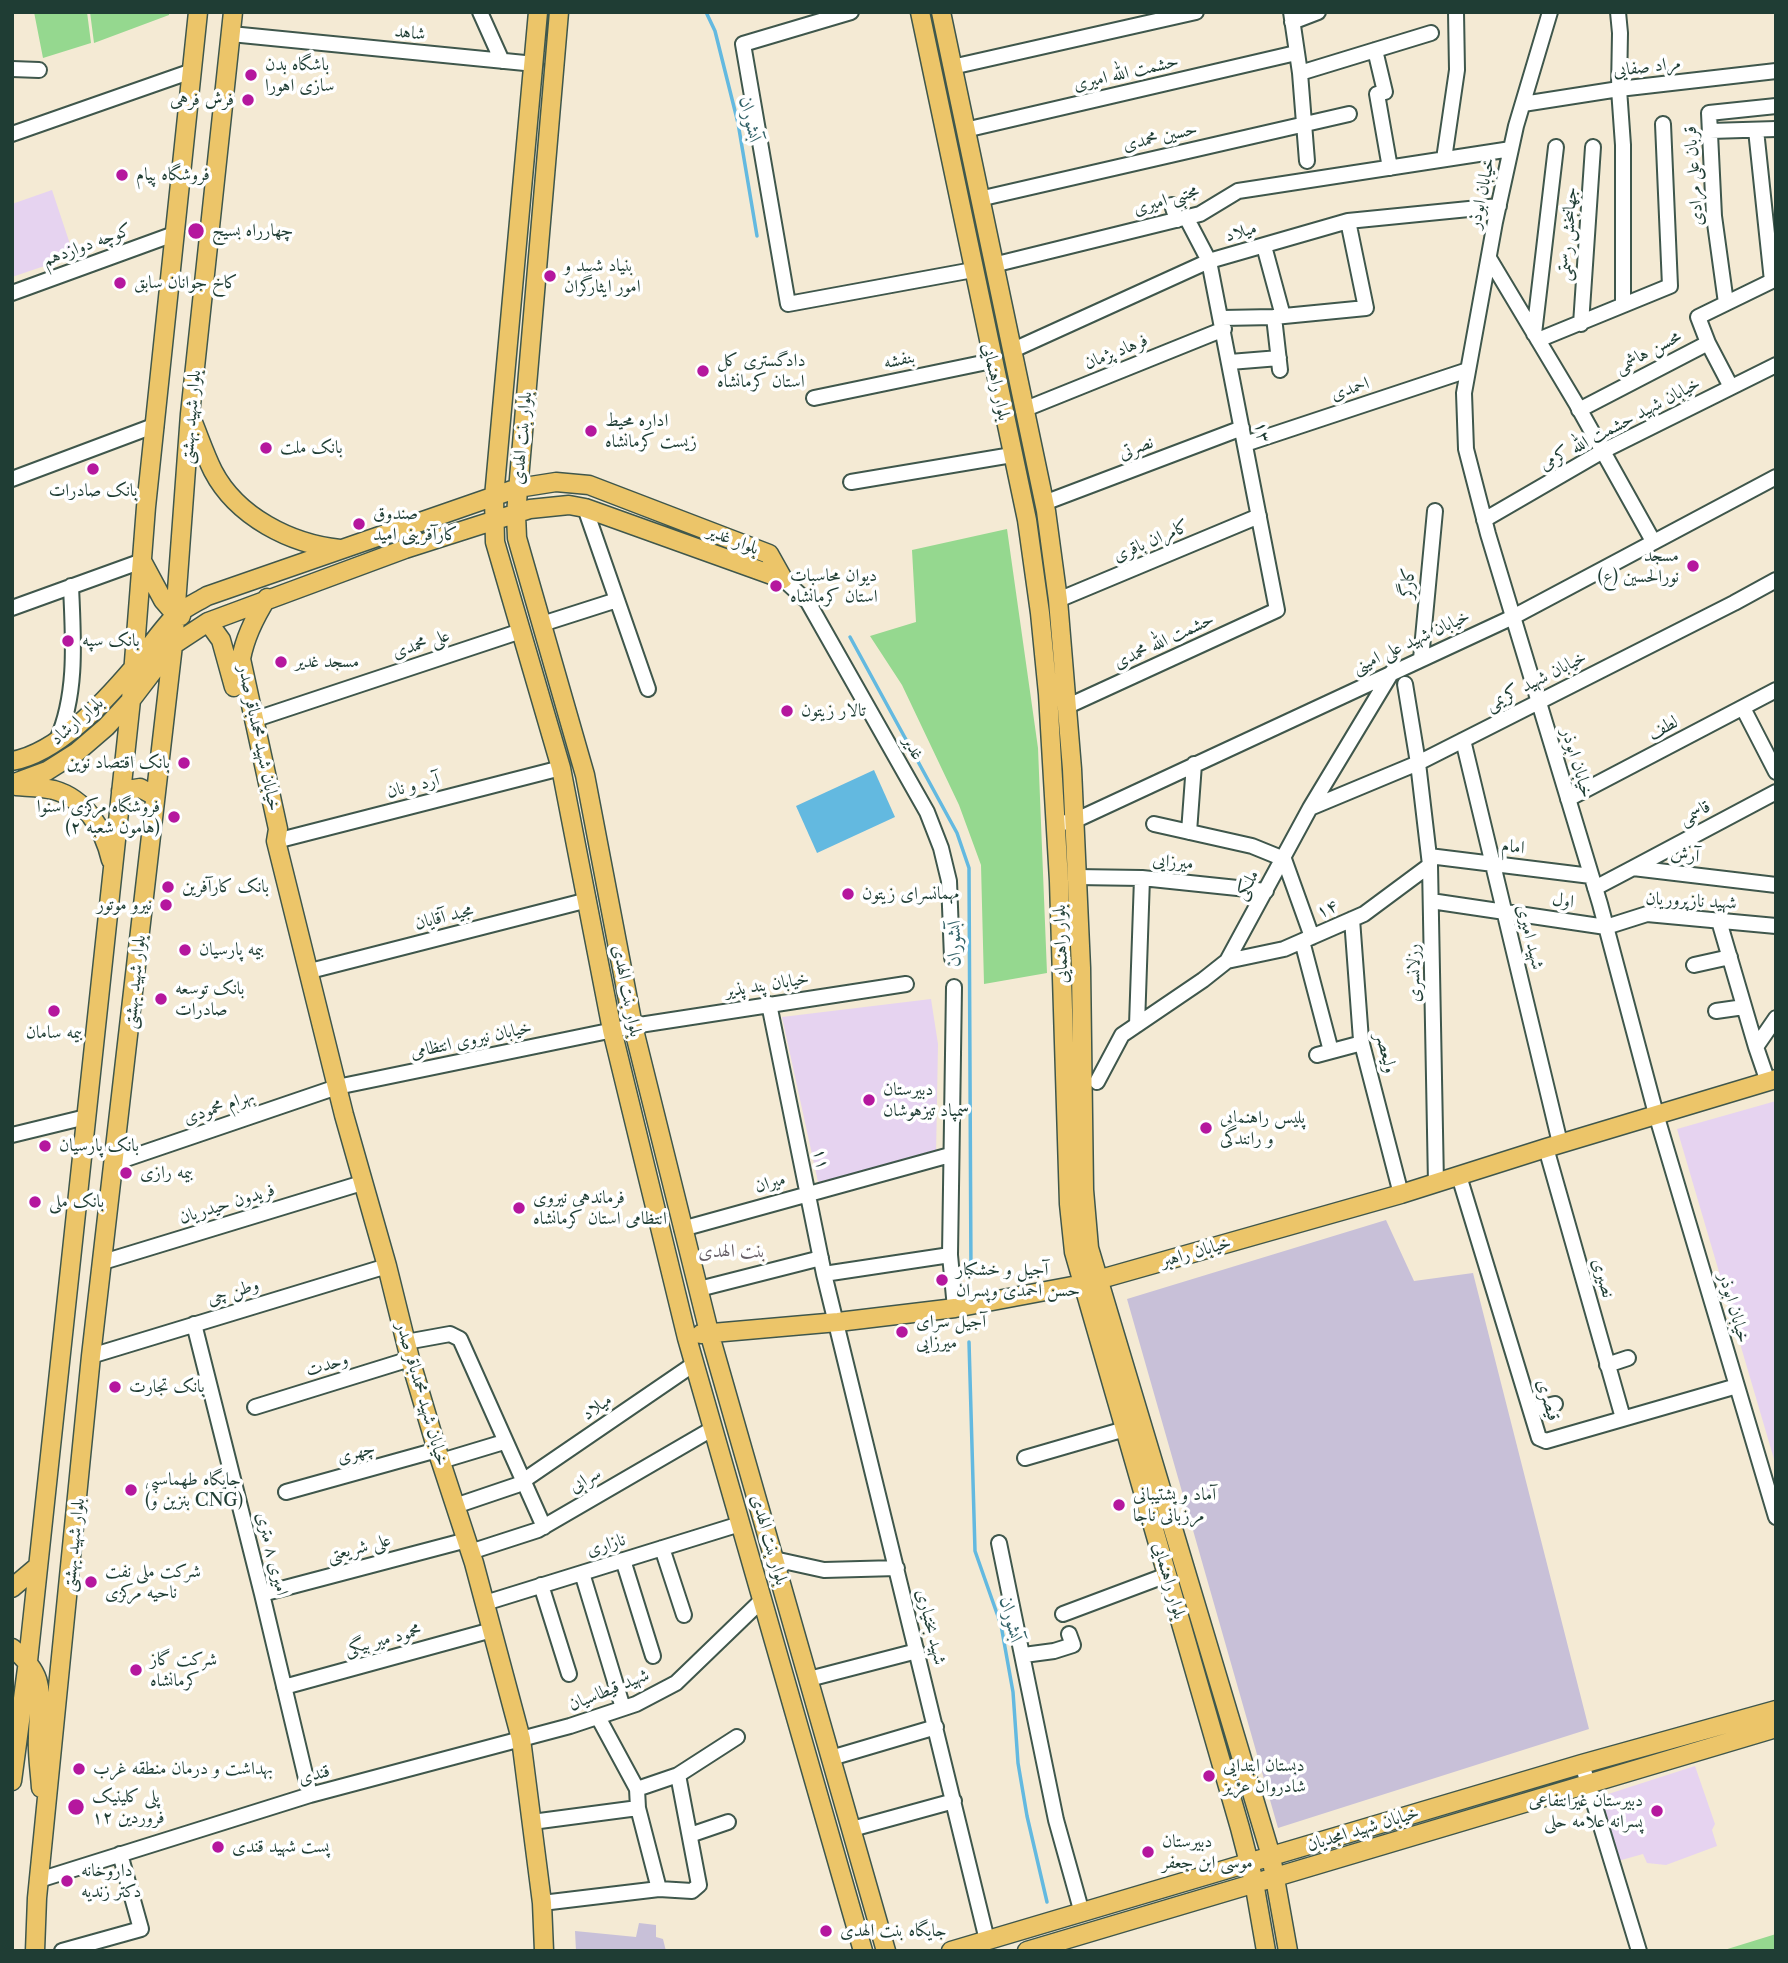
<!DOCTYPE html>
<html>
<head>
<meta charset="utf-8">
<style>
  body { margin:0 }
  #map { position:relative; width:1788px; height:1963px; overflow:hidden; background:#f4ead4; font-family:"Libre Caslon Text",serif }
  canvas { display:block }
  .frame { position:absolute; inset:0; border:14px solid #1f3d34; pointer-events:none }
</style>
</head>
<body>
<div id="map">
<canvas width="1788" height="1963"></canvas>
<div class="frame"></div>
</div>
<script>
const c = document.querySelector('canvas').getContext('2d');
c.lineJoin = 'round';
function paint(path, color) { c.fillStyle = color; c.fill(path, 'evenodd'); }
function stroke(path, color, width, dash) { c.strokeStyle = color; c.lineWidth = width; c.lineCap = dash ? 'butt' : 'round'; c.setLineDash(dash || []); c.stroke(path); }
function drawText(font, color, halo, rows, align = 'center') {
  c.font = font + ' "Libre Caslon Text",Amiri,serif'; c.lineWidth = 7; c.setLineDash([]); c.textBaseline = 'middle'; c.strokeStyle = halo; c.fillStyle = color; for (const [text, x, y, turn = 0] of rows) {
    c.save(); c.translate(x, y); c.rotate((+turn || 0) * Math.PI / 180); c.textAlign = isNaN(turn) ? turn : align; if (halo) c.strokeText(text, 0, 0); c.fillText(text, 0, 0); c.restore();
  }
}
const built = new Path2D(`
  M52,190l22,66 -62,21v-73z
  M931,999l7,45 -2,112 -118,26 -36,-165z
  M1776,1101v365l-99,-337z
  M1695,1766l20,58 -3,6 5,16 -51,19 -19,-2 -4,-9 -25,7 -19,-64z`);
const industrial = new Path2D(`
  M1386,1220l28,61 59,-8 116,456 -311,99 -151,-529z
  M639,1923l17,2v12l7,2 3,12h-90l-1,-20 61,6z`);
const green = new Path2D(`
  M34,12h53l4,31 -48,15z
  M90,12h79v3l-75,28z
  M1007,529l31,219 9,225 -63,11 -3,-119 -22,-60 -57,-120 -32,-49 46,-14 -4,-72z
  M1776,1934v17h-55z`);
const water = new Path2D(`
  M874,770l21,47 -78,36 -21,-47z`);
const stream = new Path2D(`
  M706,12l9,19 23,92 19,113
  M850,637l107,196 12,35 2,409
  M969,1342l6,209 26,74 12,67 5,71 9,53 20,86`);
const minor = new Path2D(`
  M480,12l22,49
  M851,12l-108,32 45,260 185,-34
  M1291,12l9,61 7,88
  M1550,12l-34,114 -21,96 -31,171 2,56 22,85 112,370 56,210 120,403
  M1618,12l2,21 -1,56 4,56v159
  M1292,22l26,-10
  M231,34l304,30
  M1375,50l10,42 -8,2 13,74
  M952,67l244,-55
  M12,69l27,1
  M1300,73l131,-40
  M1523,104l96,-15 157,-18
  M965,130l331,-77
  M1756,130l16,151
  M1710,131l66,-2
  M12,134l180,-63
  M1444,159l13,-89 -1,-58
  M979,199l370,-85
  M1172,205l5,15
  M1264,246l19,70
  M1489,258l88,147 76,136
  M993,265l207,-51 38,-23 273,-42
  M12,293l162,-59
  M1726,303l-12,-87 -5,-103 67,-7
  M1222,318l52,-1
  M1581,324l12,-177
  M1534,334l22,-187
  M1538,340l132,-54 -7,-162
  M1011,351l198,-90 139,-40 151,-15
  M1230,362l49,-4
  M1280,370l-6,-53 92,-9 -18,-87
  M1731,387l-23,-44 -10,-26 78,-38
  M814,398l178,-37
  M1023,410l201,-81
  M1579,410l129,-67
  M1245,444l223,-74
  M12,479l144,-54
  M851,482l161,-27
  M1044,503l198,-75
  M585,508l63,181
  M1484,520l119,-69 173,-86
  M783,579l25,23 119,210 14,36 8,33 3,77
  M1058,600l201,-84
  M12,608l130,-47
  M542,624l75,-24
  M1421,659l14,-148
  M1405,684l13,79 12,102 6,319
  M1068,706l209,-96 -68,-349 -23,-44
  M1743,708l33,64
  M253,720l268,-89
  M57,740c21,-47 16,-104 14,-154
  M1463,740l97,403
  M1568,799l208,-109
  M1310,808l108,-45 316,-160 42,-23
  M1055,824l19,-3 439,-204 263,-140
  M1154,824l98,22 32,13 28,78
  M1189,832l5,-68
  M276,841l285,-73
  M1429,856l162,20
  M1633,868l143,-76
  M1076,877l66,1 124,13
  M1595,888l38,-20 143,17
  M1431,901l175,26 41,-13 129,12
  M1352,919l9,121 40,154
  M1719,921l37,126
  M1302,941l29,110
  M1227,961l57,-12 80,-35 66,-49
  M1694,965l36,-8
  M310,971l278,-71
  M954,987l-4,268 5,53
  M769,1004l55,270 163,666
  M1716,1011l28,-4
  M1137,1025l5,-147
  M1317,1055l45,-12
  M1097,1082l25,-47 81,-55 24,-19 83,-153 82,-136
  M1768,1082l-12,-35 20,-29
  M12,1135l74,-18
  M1546,1148l77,270
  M114,1163l223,-76 296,-61 273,-42
  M1459,1176l80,262 7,3 191,-55
  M682,1229l268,-74
  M103,1262l259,-79
  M824,1274l126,-19
  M699,1289l122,-31
  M194,1324l68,270 48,201
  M406,1342l44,-8 10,5 84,188
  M91,1356l296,-90
  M1607,1365l21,-7
  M255,1407l155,-48
  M1531,1410l24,-6
  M1025,1458l100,-29
  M441,1461l63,-19
  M286,1492l151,-42
  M455,1506l62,-21 177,-121
  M999,1543l57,277 26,93
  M662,1548l22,67
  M470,1552l68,-22 174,-101
  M774,1559l50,11 73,-2
  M623,1560l30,96
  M582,1573l41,135
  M541,1585l28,89
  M262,1594l205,-54
  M485,1603l255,-79
  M1063,1614l104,-39
  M1024,1655l30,-4 19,-6 -4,-11
  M809,1679l108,-28
  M284,1687l208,-57
  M598,1717l39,72 1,19 21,81
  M831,1758l105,-31
  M1582,1764l57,187
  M637,1789l41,-14 59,-38
  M532,1822l106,-14
  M852,1829l102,-28
  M690,1835l38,-13
  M39,1880l271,-85 260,-69 66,-22 40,-21 86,-83
  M542,1903l117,-14 33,2 7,-6 -21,-110
  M62,1951l79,-22 -21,-75`);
const major = new Path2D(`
  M538,12l-44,485 1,45 66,226 51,262 75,308 176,613
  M559,12l-43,502 1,24 68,237 48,251 76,306 177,619
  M920,12l107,508 13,93 8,81 11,187 10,323 5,48 166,576 14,54 12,69
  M941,12l105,499 12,89 14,169 9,199 3,222 5,58 182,608 17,95
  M192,420c7,17 13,35 21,51 24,46 78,73 127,78
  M142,561l21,39 13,15 5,1
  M267,598c-12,19 -22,39 -26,61l37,170 -2,12 68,274 43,151 23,93 27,91 37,113 47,176 21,164 2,48
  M208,622l13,18 13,47
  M12,761c46,-8 93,-60 122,-94 14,-17 26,-36 41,-51 9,-8 22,-14 32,-20l311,-108 38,-6 33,3 180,69 14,25
  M12,784l35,-13 30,-19 29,-25 25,-27 42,-55 35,-23 197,-73 125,-40 39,-4 16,3 198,71
  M16,786c12,1 26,1 38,4 32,9 50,40 57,70
  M121,791l19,-3 15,8
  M701,1334l137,-12 117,-14 128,-24 318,-90 145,-46 230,-69
  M12,1588l26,-22
  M12,1648c38,30 26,48 26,90 -1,16 2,33 3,50
  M12,1781l16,-120 103,-961 15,-193 52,-495
  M35,1951l2,-53 54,-542 82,-711 17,-231 43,-402
  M951,1951l631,-187 194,-54
  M1027,1951l749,-223`);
const markers = [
  [251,75,7,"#b5179e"],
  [248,100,7,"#b5179e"],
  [122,175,7,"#b5179e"],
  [196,231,9,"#b5179e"],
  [550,276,7,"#b5179e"],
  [120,283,7,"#b5179e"],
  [703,371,7,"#b5179e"],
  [591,431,7,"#b5179e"],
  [266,448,7,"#b5179e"],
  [93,469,7,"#b5179e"],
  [359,524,7,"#b5179e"],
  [1693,566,7,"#b5179e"],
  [776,586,7,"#b5179e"],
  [68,641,7,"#b5179e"],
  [281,662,7,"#b5179e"],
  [787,711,7,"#b5179e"],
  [184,763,7,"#b5179e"],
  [174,817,7,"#b5179e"],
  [168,887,7,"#b5179e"],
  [848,894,7,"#b5179e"],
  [166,905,7,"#b5179e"],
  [185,950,7,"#b5179e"],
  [161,999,7,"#b5179e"],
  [54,1011,7,"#b5179e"],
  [869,1100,7,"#b5179e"],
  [1206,1128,7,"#b5179e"],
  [45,1146,7,"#b5179e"],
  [126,1173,7,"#b5179e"],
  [35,1202,7,"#b5179e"],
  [519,1208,7,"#b5179e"],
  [942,1280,7,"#b5179e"],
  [902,1332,7,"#b5179e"],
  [115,1387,7,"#b5179e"],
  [131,1490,7,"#b5179e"],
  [1119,1505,7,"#b5179e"],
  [91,1582,7,"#b5179e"],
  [136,1670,7,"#b5179e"],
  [79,1769,7,"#b5179e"],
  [1209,1776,7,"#b5179e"],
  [76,1807,9,"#b5179e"],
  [1657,1811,7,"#b5179e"],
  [218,1847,7,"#b5179e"],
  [1148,1852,7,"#b5179e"],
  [67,1881,7,"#b5179e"],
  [826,1931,7,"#b5179e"]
];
const streetNames = [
  ["شاهد",410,33,6],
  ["مراد صفایی",1647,67,-7],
  ["حشمت الله امیری",1126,73,-13],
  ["حسین محمدی",1160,137,-13],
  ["قربان علی مرادی",1694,176,-94],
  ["خیابان ابوذر",1482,193,-78],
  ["مجتبی امیری",1166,200,-17],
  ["میلاد",1241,232,-16],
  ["جهانبخش رستمی",1568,234,-86],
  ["کوچه دوازدهم",87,245,-20],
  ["فرهاد پژمان",1116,352,-22],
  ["محسن هاشمی",1648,352,-28],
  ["بنفشه",899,360,-12],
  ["بلوار راهنمایی",996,382,78],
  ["احمدی",1350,389,-18],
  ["بلوار شهید بهشتی",191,417,-85],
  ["خیابان شهید حشمت الله کرمی",1620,424,-28],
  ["۱۳",1262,432,79],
  ["بلوار بنت الهدی",522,438,-85],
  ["نصرتی",1136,448,-21],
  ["بلوار غدیر",733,540,21],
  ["کامران باقری",1151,541,-23],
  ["کارگر",1408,583,-85],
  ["حشمت الله محمدی",1164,641,-25],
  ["خیابان شهید علی امینی",1411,642,-25],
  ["علی محمدی",421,644,-18],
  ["خیابان شهید کریمی",1536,681,-27],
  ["بلوار ارشاد",77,721,-41],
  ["لطف",1663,728,-28],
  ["خیابان شهید محمدباقر صدر",259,738,78],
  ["غدیر",913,748,61],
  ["خیابان ابوذر",1577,763,73],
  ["آرد و نان",413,786,-14],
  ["قاسمی",1695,813,-28],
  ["امام",1513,847,7],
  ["آرش",1685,855,7],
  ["میرزایی",1173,862,6],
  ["ملکی",1247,885,-61],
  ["اول",1563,901,8],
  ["شهید نازپروریان",1691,901,3],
  ["۱۴",1327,909,-24],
  ["مجید آقایان",444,917,-14],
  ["شهید امیری",1530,937,76],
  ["بلوار راهنمایی",1061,944,-92],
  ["رزلانسری",1414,973,-91],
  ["بلوار شهید بهشتی",135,982,-84],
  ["خیابان پند پذیر",767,985,-9],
  ["بلوار بنت الهدی",627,991,79],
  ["خیابان نیروی انتظامی",471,1040,-12],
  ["ولیعصر",1386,1053,76],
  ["بهرام محمودی",219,1107,-19],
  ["۱۱",821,1159,78],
  ["میران",770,1183,-16],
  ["فریدون حیدریان",227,1204,-17],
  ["خیابان راهبر",1196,1252,-16],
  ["نصیری",1603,1278,74],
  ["وطن چی",233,1292,-17],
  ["خیابان ابوذر",1734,1308,74],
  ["وحدت",327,1365,-17],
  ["خیابان شهید محمدباقر صدر",422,1394,74],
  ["قیصری",1548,1400,74],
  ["میلاد",597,1407,-35],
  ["چهری",356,1453,-16],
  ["سرابی",585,1480,-30],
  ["بلوار بنت الهدی",769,1540,74],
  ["بلوار شهید بهشتی",74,1545,-84],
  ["نازاری",606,1545,-17],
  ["علی شریعتی",359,1548,-15],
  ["امیری ۸ متری",272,1554,76],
  ["بلوار راهنمایی",1169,1581,74],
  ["شهید بختیاری",931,1627,76],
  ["محمود میر بیگی",383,1640,-15],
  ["شهید قیطاسیان",609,1690,-22],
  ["قندی",314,1775,-16],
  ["خیابان شهید امجدیان",1363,1829,-17]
];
const poiNames = [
  ["باشگاه بدن",265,65],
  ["سازی اهورا",265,86],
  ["فرش فرهی",234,100,"right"],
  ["فروشگاه پیام",136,175],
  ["چهارراه بسیج",212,231],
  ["بنیاد شهید و",564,266],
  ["امور ایثارگران",564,287],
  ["کاخ جوانان سابق",134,283],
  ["دادگستری کل",717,361],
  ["استان کرمانشاه",717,382],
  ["اداره محیط",605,421],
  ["زیست کرمانشاه",605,442],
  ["بانک ملت",280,448],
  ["بانک صادرات",93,491,"center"],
  ["صندوق",373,514],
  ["کارآفرینی امید",373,535],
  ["مسجد",1679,556,"right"],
  ["نورالحسین (ع)",1679,577,"right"],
  ["دیوان محاسبات",790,576],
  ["استان کرمانشاه",790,597],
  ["بانک سپه",82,641],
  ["مسجد غدیر",295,662],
  ["تالار زیتون",801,711],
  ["بانک اقتصاد نوین",170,763,"right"],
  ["فروشگاه مرکزی اسنوا",160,807,"right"],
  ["(هامون شعبه ۲)",160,828,"right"],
  ["بانک کارآفرین",182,887],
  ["مهمانسرای زیتون",862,894],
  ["نیرو موتور",152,905,"right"],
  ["بیمه پارسیان",199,950],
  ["بانک توسعه",175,989],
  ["صادرات",175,1010],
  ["بیمه سامان",54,1033,"center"],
  ["دبیرستان",883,1090],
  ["سمپاد تیزهوشان",883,1111],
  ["پلیس راهنمایی",1220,1118],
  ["و رانندگی",1220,1139],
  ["بانک پارسیان",59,1146],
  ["بیمه رازی",140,1173],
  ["فرماندهی نیروی",533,1198],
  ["انتظامی استان کرمانشاه",533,1219],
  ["بانک ملی",49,1202],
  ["آجیل و خشکبار",956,1270],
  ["حسن احمدی وپسران",956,1291],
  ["آجیل سرای",916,1322],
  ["میرزایی",916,1343],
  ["بانک تجارت",129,1387],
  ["جایگاه طهماسبی",145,1480],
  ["(بنزین و CNG)",145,1501],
  ["آماد و پشتیبانی",1133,1495],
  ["مرزبانی ناجا",1133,1516],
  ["شرکت ملی نفت",105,1572],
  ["ناحیه مرکزی",105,1593],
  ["شرکت گاز",150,1660],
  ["کرمانشاه",150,1681],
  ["دبستان ابتدایی",1223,1766],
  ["شادروان عزیز",1223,1787],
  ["بهداشت و درمان منطقه غرب",93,1769],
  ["پلی کلینیک",92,1797],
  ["۱۲ فروردین",92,1818],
  ["دبیرستان غیرانتفاعی",1643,1801,"right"],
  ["پسرانه علامه حلی",1643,1822,"right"],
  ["دبیرستان",1162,1842],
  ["موسی ابن جعفر",1162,1863],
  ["پست شهید قندی",232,1847],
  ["داروخانه",81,1871],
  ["دکتر زندیه",81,1892],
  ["جایگاه بنت الهدی",840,1931]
];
const waterNames = [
  ["آبشوران",750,120,77],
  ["آبشوران",955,943,-90],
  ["آبشوران",1011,1620,76]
];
const neighbourhoodNames = [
  ["بنت الهدی",732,1252]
];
paint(built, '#e6d3f0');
paint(industrial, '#c8c0d8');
paint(green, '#95d88f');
paint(water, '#63b9e0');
stroke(stream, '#63b9e0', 3.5);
stroke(minor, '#3f574c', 18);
stroke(major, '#3f574c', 21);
stroke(minor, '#fff', 14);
stroke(major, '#ecc569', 18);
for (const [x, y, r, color] of markers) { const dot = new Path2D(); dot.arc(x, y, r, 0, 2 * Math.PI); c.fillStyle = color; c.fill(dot); stroke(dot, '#fff', 2.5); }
drawText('18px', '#1f3d34', '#fff', streetNames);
drawText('18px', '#1f3d34', '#fff', poiNames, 'left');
drawText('italic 19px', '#336268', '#fff', waterNames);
drawText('19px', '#665e65', '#fff', neighbourhoodNames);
</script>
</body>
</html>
